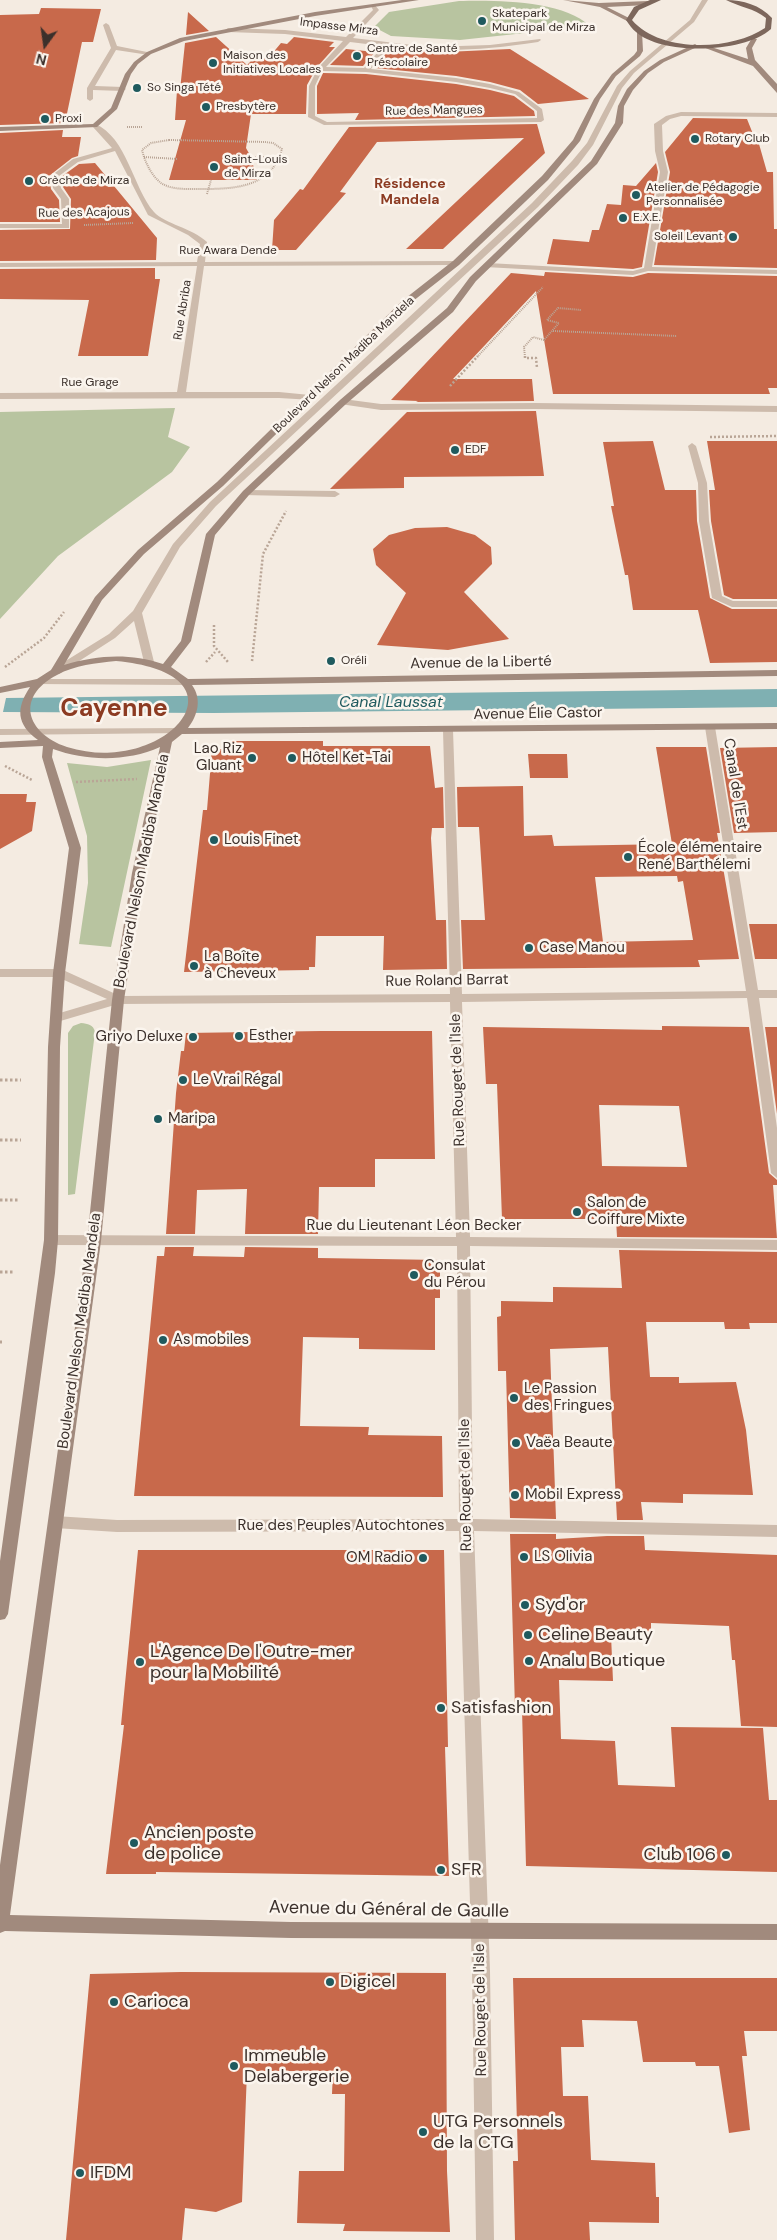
<!DOCTYPE html>
<html>
<head>
<meta charset="utf-8">
<style>
  body { margin:0 }
  #map { position:relative; width:777px; height:2240px; overflow:hidden; background:#f4ebe1; font-family:"DM Sans",sans-serif }
  canvas { display:block }
  .north { position:absolute; left:20px; top:20px; width:50px; height:50px; -webkit-text-stroke:4px #fbf5ee; paint-order:stroke; rotate:194deg; font-size:14px; font-weight:700; line-height:20px; text-align:center; color:#3b302b }
  .north::after { content:''; display:block; margin:auto; width:18px; height:22px; background:#3b302b; clip-path:polygon(50% 0,100% 100%,50% 72%,0 100%) }
</style>
</head>
<body>
<div id="map">
<canvas width="777" height="2240"></canvas>
<div class="north">N</div>
</div>
<script>
const c = document.querySelector('canvas').getContext('2d');
c.lineJoin = 'round';
function paint(path, color) { c.fillStyle = color; c.fill(path, 'evenodd'); }
function stroke(path, color, width, dash) { c.strokeStyle = color; c.lineWidth = width; c.lineCap = dash ? 'butt' : 'round'; c.setLineDash(dash || []); c.stroke(path); }
function drawText(font, color, halo, rows, align = 'center') {
  c.font = font + ' "DM Sans",sans-serif'; c.lineWidth = 5; c.setLineDash([]); c.textBaseline = 'middle'; c.strokeStyle = halo; c.fillStyle = color; for (const [text, x, y, turn = 0] of rows) {
    c.save(); c.translate(x, y); c.rotate((+turn || 0) * Math.PI / 180); c.textAlign = isNaN(turn) ? turn : align; if (halo) c.strokeText(text, 0, 0); c.fillText(text, 0, 0); c.restore();
  }
}
const green = new Path2D(`
  M459,1c36,-1 104,-1 131,25l-130,14 -69,-4 -17,-9 15,-15z
  M175,408l-7,29 22,10 -18,25 -114,84 -58,63v-207z
  M151,760l-40,187 -32,-3 9,-61 -1,-47 -20,-73 40,4z
  M81,1023c7,1 12,1 14,9l-20,162 -7,1v-162l5,-7z`);
const water = new Path2D(`
  M777,689v18l-563,6 -211,-1 3,-14z`);
const building = new Path2D(`
  M41,8l60,1 -8,33h-11l-17,81 -65,2v-110l39,-1z
  M188,12l21,19 -23,4z
  M216,37l31,28 11,-11 13,1 10,-12 6,1 7,-7 40,5 -5,5h6l-18,20 -10,18 -1,29h-55l-5,34 5,9 6,23h-88l17,-60h-11l2,-30h3l5,-47z
  M346,49l29,3 -12,14 -33,-1z
  M400,49l46,4v-1l64,-3 79,50 -51,5 -18,-14 -30,-8 -34,-6 -81,-8 11,-15 10,1z
  M323,73l43,1 90,10 34,6 24,6 20,15 1,5 -180,4 4,-7 -42,1v-28z
  M693,118l54,1 10,25h2l8,28h6l1,57h3v39l-123,-3 16,-93 -5,-20z
  M537,124l8,29 -102,96h-37l118,-111 -147,4 -37,50 6,1 -50,57h-24l2,-30 26,-31 3,1 46,-63z
  M63,130l-1,7h19l-3,19 -6,2 -23,18 2,13 8,11 1,22h-60v-89z
  M95,163l15,18 -2,6 6,-1 43,52 -1,22 -156,1v-31l70,-1 1,-30 -8,-12 -2,-10 18,-13z
  M656,163l2,9 -16,95 -9,2 -86,-5 6,-25 36,3 3,-12h7l8,-26 14,1 2,-20 13,1z
  M155,268v11h5l-12,77h-70l11,-56 -89,-1v-30z
  M545,272l88,5 15,-4 129,3v112h-9l2,6h-217l-17,-103 -83,88h79l2,22 -118,1 2,-1 -27,-1 120,-127 33,3z
  M536,411l8,65 -140,1v11l-74,1 77,-77z
  M653,441l12,49h31l1,31 13,77 22,11h45v53l-67,1 -12,-53h-65l-5,-35h-3l-14,-69h3l-11,-64z
  M707,441h70v158h-44l-9,-4 -13,-74 -2,-31h6z
  M447,527l28,8 16,12 1,17 -28,28 45,47 -61,11 -71,-5 29,-52 -30,-28 -3,-16 16,-14 26,-7z
  M232,741h91v5h107l5,42 8,-1 1,41h-12l-1,10 5,82h10l1,49 -64,1 1,-34h-68l-1,31h-6v3l-125,2 19,-162h4l5,-61h18z
  M656,747h50l14,86h-3l22,126 -41,1 2,7 -237,2 -2,-49h24l-6,-93h-21l-1,-40 66,-1 1,50 28,-1 2,11 118,-2zM677,876l1,6 5,-1 10,59 -90,2 -8,-65z
  M777,747v85l-43,1 -14,-85z
  M528,754h39l1,24h-38z
  M0,794h27l-1,8h10l-4,29 -32,18z
  M749,924h28v35h-22z
  M662,1026l87,1 20,146 8,7v5h-4l4,53 -160,-1 -1,-18h-114l-5,-135h-11l-3,-57 179,3zM599,1105l80,1 8,61 -85,-1z
  M765,1027h12v87z
  M321,1031h111l3,128h-60v28h-56l-1,47h-73l2,-45 -50,1 -2,44h-29l10,-141 5,-42h3l2,-18z
  M165,1247h29l-1,9 51,1 1,-10 73,1v10l122,2v38h-5v52l-76,-1v-11l-56,-1 -3,89 69,1 -1,8 74,1 1,61 -309,-1 23,-240h7z
  M619,1250l158,2v71h-28l1,6h-25l-1,-7h-78l4,55h29v6l57,-1 10,48 7,65 -70,-1v9l-42,-1 2,18h-26l-9,-173 -58,2 6,170 -46,-1 -4,-147h-8l-1,-54 4,-1v-15l52,1v-15l69,1z
  M510,1534h46v5l51,-3h37l1,14 132,5v172l-36,-1 -6,-66h-3l-3,-34 -78,-3v12h-40l2,46 -54,-1 2,59 54,2 3,44 57,2 -4,-60 92,1 6,72h8v72l-251,-6 -4,-157h-7z
  M138,1550h306l4,197h-3l4,129 -293,-4v2h-50l18,-149h-3z
  M181,1972l265,1 1,198 3,61 -107,-1 2,-7 -48,-1 2,-52h45l1,-77h-13l1,-23h-86l-5,131 -26,10 -31,-4 -3,32h-116l24,-266z
  M513,1978h264v53h-33l3,25h-5l8,74 -21,3 -10,-67h-23l-1,-4h-52l-6,-41 -55,-1 2,27h-23l2,49h25l3,64 64,3 1,34h3v26l-70,-1 1,18h-75l-2,-79h5z`);
const pathFar2 = new Path2D(`
  M127,127h16
  M169,140l96,2 8,1 9,6c-11,40 -50,40 -83,40 -12,0 -27,1 -38,-6 -10,-8 -16,-21 -19,-33l9,-7z
  M144,157l34,2
  M251,157h28
  M207,194l4,-14
  M84,225l49,-2
  M553,331l124,5
  M477,357l66,-70
  M525,357l-1,-10 9,-10 11,3 15,-17 -12,-3 11,-12 23,2`);
const pathFar1 = new Path2D(`
  M525,356v2h11l1,10
  M450,386l28,-30
  M710,437l67,-1
  M214,625v21l14,16
  M252,661l11,-107 23,-43
  M206,662l9,-10
  M5,667l39,-29 20,-26
  M5,766l27,14
  M76,782l61,-3`);
const path = new Path2D(`
  M0,1080h21
  M0,1140h21
  M0,1200h20
  M0,1272h13
  M0,1342h2`);
const lane = new Path2D(`
  M702,0h6l-14,22 -60,51 -12,15 -29,57 -15,20 -40,42 -322,299 -36,41 -38,66 12,49 -1,2 -4,1 -5,-3 -10,-41 -19,17 -56,36h-8v-4l58,-36 24,-23 40,-67 37,-42 322,-299 40,-42 15,-18 30,-57 13,-15 60,-51z
  M106,23l3,2 8,21 35,7 -3,2 -33,-5 -21,36 28,1 3,2 -3,2 -30,-1v9l-3,2 -3,-2v-11l24,-40 -8,-23z
  M246,490l89,1 5,3 -5,3 -92,-2v-4z
  M39,679h147l5,3 -5,3 -151,-1 -1,-2z
  M179,728l4,1v4l-183,2v-6z
  M0,969h59l6,4 -6,4h-59z`);
const street = new Path2D(`
  M374,4l5,6 -26,28 76,9 61,-2 50,-6 1,1 -3,2c-53,8 -95,11 -148,4l-19,23 85,9 34,6 29,8 23,17 2,11 -3,2 -217,3 -16,-8 1,-31 9,-18 25,-27 -58,-7 -57,-2 -3,-2 3,-2 57,2 61,7 27,-27 -2,-4zM350,42l33,4 -19,22 -38,-1zM322,71l44,1 90,10 34,6 25,6 22,17v7l-210,4 -12,-6v-30z
  M681,112l96,1v4l-96,-1 -11,3 -8,6 1,26 5,21 -16,95 125,3v4l-129,-3 -15,4 -148,-8v-4h3l145,8 11,-3 16,-96 -5,-21 -1,-27 12,-8z
  M95,124c32,13 38,64 59,88 11,12 38,16 53,30l-2,20 251,-1 4,2 -4,2 -252,1 -18,126h93l31,3 4,3 -1,2 -34,-2 -279,1v-6l177,-1 20,-126 -197,1v-4l197,-1 3,-18 -12,-9 -40,-20 -33,-64 -37,11 -19,14 2,12 8,11v29h-69v-4h62l-1,-25 -8,-11 -2,-12 22,-17 39,-11 -19,-21 -2,-1z
  M343,399l38,5 154,-1 242,3v6l-242,-3 -154,1 -41,-6v-4z
  M692,443l4,3 11,37 2,38 13,75 11,5h44v6h-45l-20,-9 -13,-77 -1,-38 -10,-37z
  M710,724l5,3 43,263h19v8h-18l18,130v50l-6,-5 -24,-175 -285,4 8,235 307,3v10l-307,-4 3,273 304,6v12l-303,-6 16,440 4,269h-18l-4,-269 -13,-440 -342,1 -62,-4 -5,-2 -2,-4 2,-4 5,-2 62,4 342,-1 -2,-273 -406,-1 -5,-2 -2,-3 2,-3 5,-2 405,2 -6,-235 -332,2 -61,18 -6,-4 2,-3 54,-16 -52,-23 -2,-3 6,-4 4,1 57,26 330,-2 -7,-264 5,-3 5,3 9,264 284,-3 -41,-264z`);
const secondary = new Path2D(`
  M402,0h17l-104,16 -131,25 -33,13 -13,10 -7,10 -14,35 -20,18 -97,4v-4l93,-3 18,-16 14,-34 9,-12 13,-10 33,-14 135,-26z
  M563,0l36,3 49,-2 3,2 -3,2 -41,2 24,12 -2,3 -29,-15z
  M637,31l5,1 1,19 -3,5 -24,20 -16,23 -20,42 -32,39 -89,85 -51,40 -185,181 -79,68 -42,46 -38,65c34,-10 65,-12 99,-1l18,-23 25,-107 37,-43 97,-91 107,-92 23,-31 121,-116 24,-38 3,-17 9,-17 17,-18 16,-11 35,-16 3,2 -1,1 -33,15 -16,11 -15,17 -9,16 -1,17 -26,41 -121,117 -23,31 -107,92 -97,91 -34,40 -24,106 -20,26 17,12 589,-9v6l-585,9c10,14 6,30 -4,43l589,-5v6l-595,5 -10,8 -28,131 -20,127 -23,241 -91,674 281,7 486,2v16l-486,-2 -286,-7 -5,2v-68l87,-624 25,-241 20,-127 28,-126c-33,15 -74,14 -107,2l-1,8 29,91 -16,125 -5,74 -2,193 -3,33 -47,341 -3,5 -5,1v-59l44,-321 4,-193 5,-74 16,-125 -27,-91 1,-11 -43,2v-6l38,-2c-22,-16 -22,-32 -8,-53l-30,6v-6l37,-8 14,-9 44,-73 43,-47 79,-68 185,-181 51,-40 89,-85 31,-36 21,-41 18,-25 22,-19 3,-4zM116,661c141,13 49,117 -49,86 -41,-14 -52,-50 -10,-72 18,-10 39,-12 59,-14z
  M752,38l5,1 -5,9 3,12 22,24v9l-24,-27 -53,-20 5,-1 43,14 -2,-11z`);
const primary = new Path2D(`
  M650,0h11l-22,10 -7,10c28,33 99,31 133,8l1,-10c-12,-10 -27,-11 -40,-18 17,0 34,5 46,18l-1,11c-26,24 -108,27 -135,3 -4,-3 -7,-8 -10,-12l8,-13z`);
const markers = [
  [482,21,5,"#1f5a5e"],
  [357,56,5,"#1f5a5e"],
  [213,63,5,"#1f5a5e"],
  [137,88,5,"#1f5a5e"],
  [206,107,5,"#1f5a5e"],
  [45,119,5,"#1f5a5e"],
  [695,139,5,"#1f5a5e"],
  [214,167,5,"#1f5a5e"],
  [29,181,5,"#1f5a5e"],
  [636,195,5,"#1f5a5e"],
  [623,218,5,"#1f5a5e"],
  [733,237,5,"#1f5a5e"],
  [455,450,5,"#1f5a5e"],
  [331,661,5,"#1f5a5e"],
  [252,758,5,"#1f5a5e"],
  [292,758,5,"#1f5a5e"],
  [214,840,5,"#1f5a5e"],
  [628,857,5,"#1f5a5e"],
  [529,948,5,"#1f5a5e"],
  [194,966,5,"#1f5a5e"],
  [239,1036,5,"#1f5a5e"],
  [193,1037,5,"#1f5a5e"],
  [183,1080,5,"#1f5a5e"],
  [158,1119,5,"#1f5a5e"],
  [577,1212,5,"#1f5a5e"],
  [414,1275,5,"#1f5a5e"],
  [163,1340,5,"#1f5a5e"],
  [514,1398,5,"#1f5a5e"],
  [516,1443,5,"#1f5a5e"],
  [515,1495,5,"#1f5a5e"],
  [524,1557,5,"#1f5a5e"],
  [423,1558,5,"#1f5a5e"],
  [525,1605,5,"#1f5a5e"],
  [528,1635,5,"#1f5a5e"],
  [529,1661,5,"#1f5a5e"],
  [140,1662,5,"#1f5a5e"],
  [441,1708,5,"#1f5a5e"],
  [134,1843,5,"#1f5a5e"],
  [726,1855,5,"#1f5a5e"],
  [441,1870,5,"#1f5a5e"],
  [330,1982,5,"#1f5a5e"],
  [114,2002,5,"#1f5a5e"],
  [234,2066,5,"#1f5a5e"],
  [423,2132,5,"#1f5a5e"],
  [80,2173,5,"#1f5a5e"]
];
const farPoinames = [
  ["Skatepark",492,14],
  ["Municipal de Mirza",492,28],
  ["Centre de Santé",367,49],
  ["Préscolaire",367,63],
  ["Maison des",223,56],
  ["Initiatives Locales",223,70],
  ["So Singa Tété",147,88],
  ["Presbytère",216,107],
  ["Proxi",55,119],
  ["Rotary Club",705,139],
  ["Saint-Louis",224,160],
  ["de Mirza",224,174],
  ["Crèche de Mirza",39,181],
  ["Atelier de Pédagogie",646,188],
  ["Personnalisée",646,202],
  ["E.X.E.",633,218],
  ["Soleil Levant",723,237,"right"],
  ["EDF",465,450],
  ["Oréli",341,661]
];
const farStreetnames = [
  ["Impasse Mirza",339,27,7],
  ["Rue des Mangues",434,111,-1],
  ["Rue des Acajous",84,213,-1],
  ["Rue Awara Dende",228,251],
  ["Rue Abriba",183,310,-81],
  ["Boulevard Nelson Madiba Mandela",344,365,-44],
  ["Rue Grage",90,383]
];
const farNeighbourhoodnames = [
  ["Résidence",410,184],
  ["Mandela",410,200]
];
const streetNames = [
  ["Avenue de la Liberté",481,663,-1],
  ["Avenue Élie Castor",538,714,-1],
  ["Canal de l'Est",735,784,81],
  ["Boulevard Nelson Madiba Mandela",142,871,-79],
  ["Rue Roland Barrat",447,981,-1],
  ["Rue Rouget de l'Isle",458,1080,-92],
  ["Rue du Lieutenant Léon Becker",414,1226],
  ["Boulevard Nelson Madiba Mandela",80,1331,-82],
  ["Rue Rouget de l'Isle",466,1485,-91],
  ["Rue des Peuples Autochtones",341,1526],
  ["Rue Rouget de l'Isle",481,2010,-91]
];
const poiNames = [
  ["Lao Riz",242,749,"right"],
  ["Gluant",242,766,"right"],
  ["Hôtel Ket-Tai",302,758],
  ["Louis Finet",224,840],
  ["École élémentaire",638,848],
  ["René Barthélemi",638,865],
  ["Case Manou",539,948],
  ["La Boîte",204,957],
  ["à Cheveux",204,974],
  ["Esther",249,1036],
  ["Griyo Deluxe",183,1037,"right"],
  ["Le Vrai Régal",193,1080],
  ["Maripa",168,1119],
  ["Salon de",587,1203],
  ["Coiffure Mixte",587,1220],
  ["Consulat",424,1266],
  ["du Pérou",424,1283],
  ["As mobiles",173,1340],
  ["Le Passion",524,1389],
  ["des Fringues",524,1406],
  ["Vaëa Beaute",526,1443],
  ["Mobil Express",525,1495],
  ["LS Olivia",534,1557],
  ["OM Radio",413,1558,"right"]
];
const waterNames = [
  ["Canal Laussat",391,703]
];
const nearPoinames = [
  ["Syd'or",535,1605],
  ["Celine Beauty",538,1635],
  ["L'Agence De l'Outre-mer",150,1652],
  ["pour la Mobilité",150,1673],
  ["Analu Boutique",539,1661],
  ["Satisfashion",451,1708],
  ["Ancien poste",144,1833],
  ["de police",144,1854],
  ["Club 106",716,1855,"right"],
  ["SFR",451,1870],
  ["Digicel",340,1982],
  ["Carioca",124,2002],
  ["Immeuble",244,2056],
  ["Delabergerie",244,2077],
  ["UTG Personnels",433,2122],
  ["de la CTG",433,2143],
  ["IFDM",90,2173]
];
const nearStreetnames = [
  ["Avenue du Général de Gaulle",389,1910,1]
];
const townNames = [
  ["Cayenne",114,709]
];
paint(green, '#b8c4a0');
paint(water, '#7fb0b2');
paint(building, '#c8694b');
stroke(pathFar2, '#b9a596', 2, [1, 1]);
stroke(pathFar1, '#b9a596', 2.5, [2, 2]);
stroke(path, '#b9a596', 3, [2.5, 2.5]);
paint(lane, '#cdbbac');
paint(street, '#cdbbac');
paint(secondary, '#a18a7d');
paint(primary, '#7d675c');
for (const [x, y, r, color] of markers) { const dot = new Path2D(); dot.arc(x, y, r, 0, 2 * Math.PI); c.fillStyle = color; c.fill(dot); stroke(dot, '#fbf5ee', 2); }
drawText('12px', '#3b302b', '#fbf5ee', farPoinames, 'left');
drawText('12px', '#3b302b', '#fbf5ee', farStreetnames);
drawText('bold 14px', '#8c3b22', '#fbf5ee', farNeighbourhoodnames);
drawText('15px', '#3b302b', '#fbf5ee', streetNames);
drawText('15px', '#3b302b', '#fbf5ee', poiNames, 'left');
drawText('italic 16px', '#1f5a5e', '#fbf5ee', waterNames);
drawText('18px', '#3b302b', '#fbf5ee', nearPoinames, 'left');
drawText('18px', '#3b302b', '#fbf5ee', nearStreetnames);
drawText('bold 25px', '#8c3b22', '#fbf5ee', townNames);
</script>
</body>
</html>
